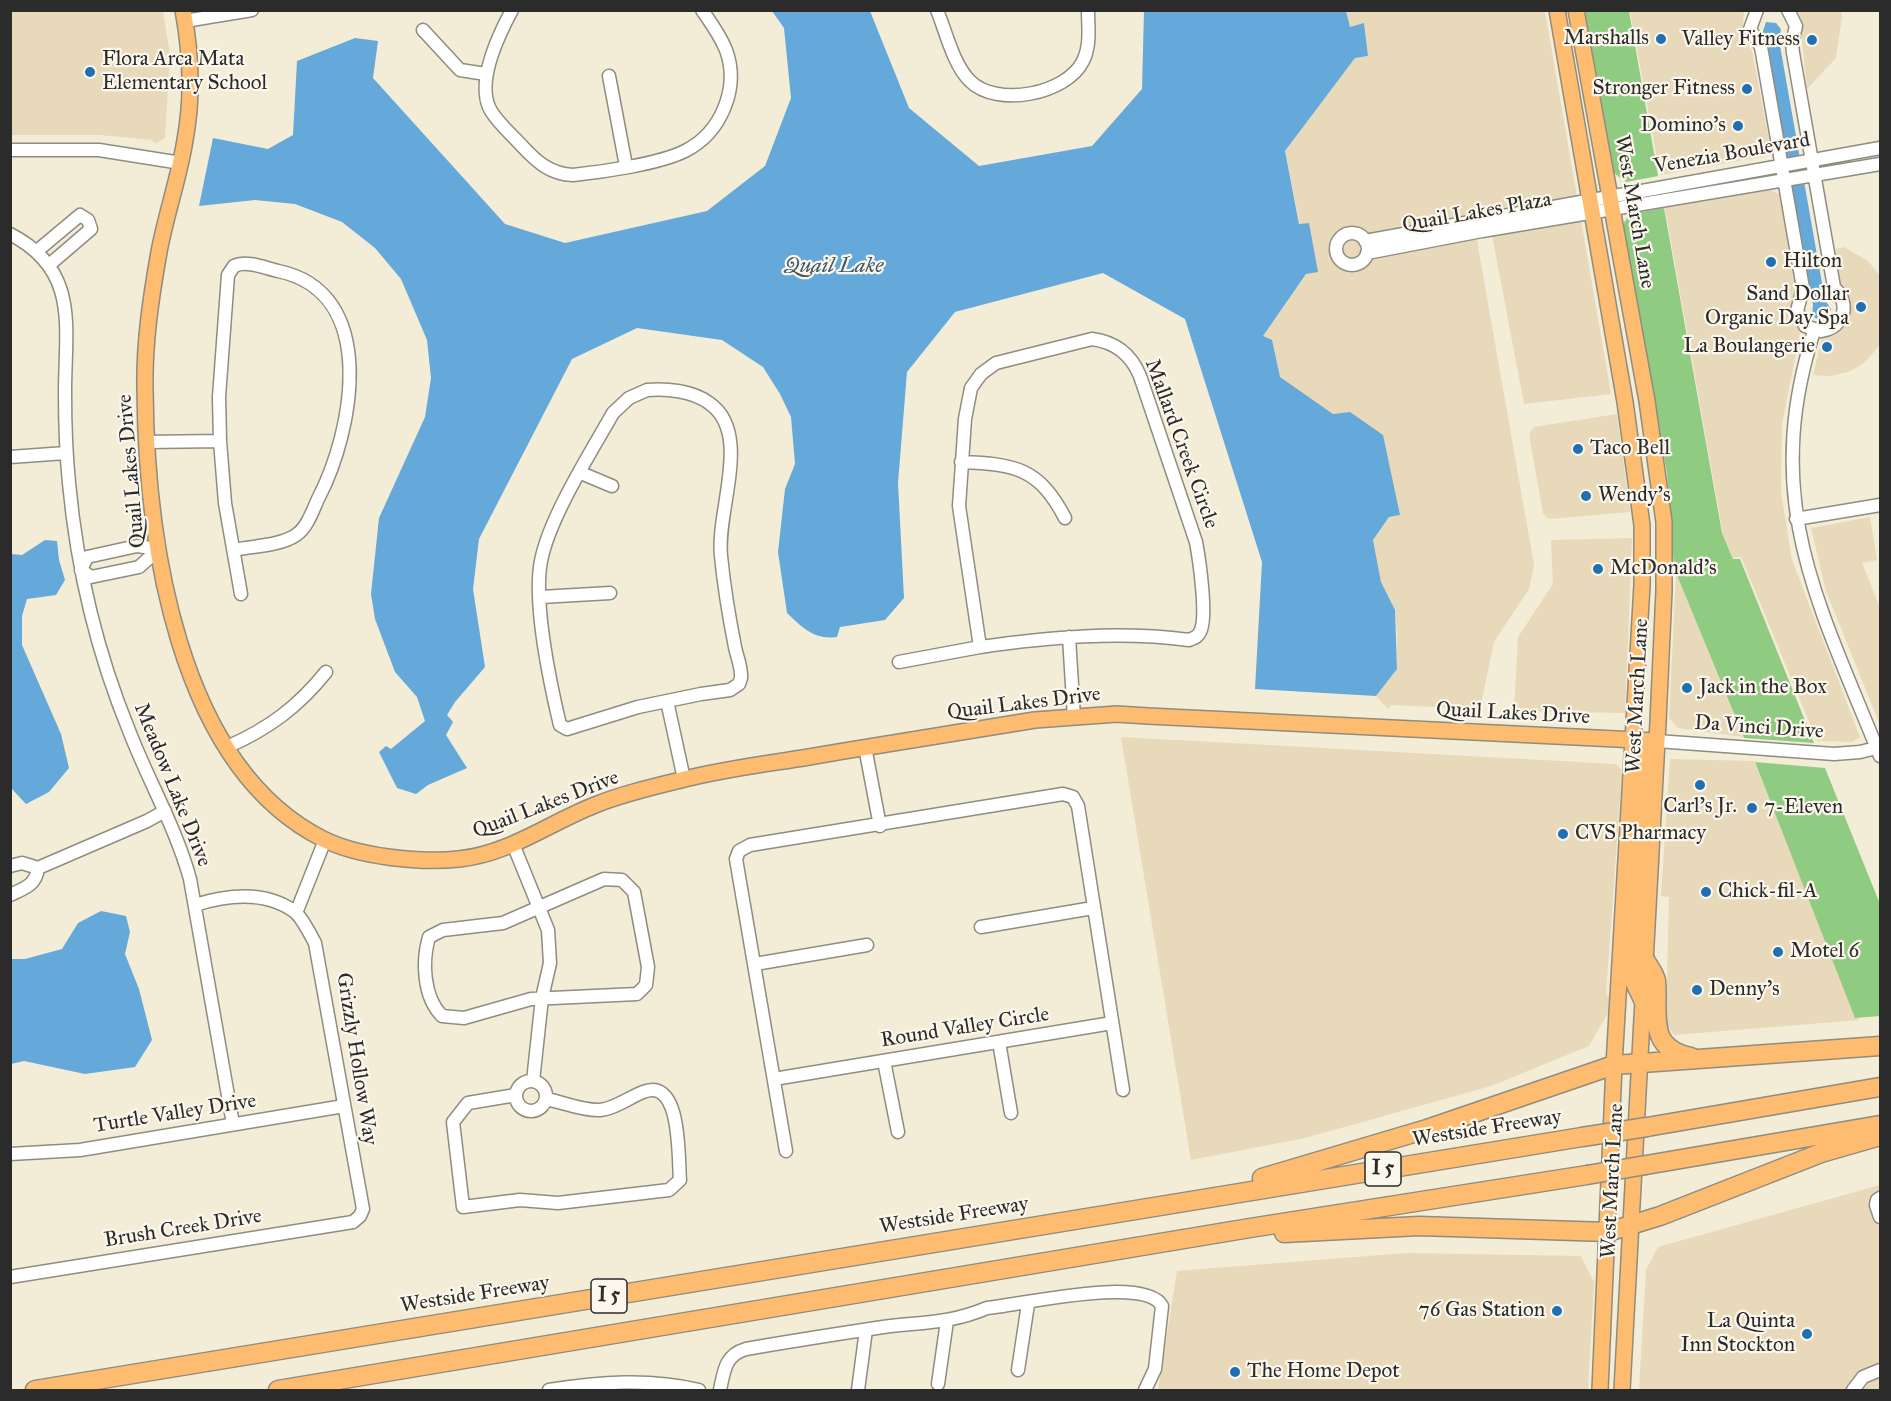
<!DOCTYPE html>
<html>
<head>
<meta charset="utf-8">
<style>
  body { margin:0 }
  #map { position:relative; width:1891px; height:1401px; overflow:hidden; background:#f3ecd6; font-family:"IM FELL Great Primer",serif }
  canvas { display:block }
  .frame { position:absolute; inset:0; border:12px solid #2b2b2b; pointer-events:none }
</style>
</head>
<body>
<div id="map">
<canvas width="1891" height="1401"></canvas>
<div class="frame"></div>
</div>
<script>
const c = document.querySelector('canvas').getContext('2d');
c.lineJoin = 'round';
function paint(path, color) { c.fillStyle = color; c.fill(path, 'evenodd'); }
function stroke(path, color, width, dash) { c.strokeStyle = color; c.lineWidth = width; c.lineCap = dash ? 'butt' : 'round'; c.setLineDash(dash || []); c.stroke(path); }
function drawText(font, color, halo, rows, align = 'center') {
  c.font = font + ' "IM FELL Great Primer",serif'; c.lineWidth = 4.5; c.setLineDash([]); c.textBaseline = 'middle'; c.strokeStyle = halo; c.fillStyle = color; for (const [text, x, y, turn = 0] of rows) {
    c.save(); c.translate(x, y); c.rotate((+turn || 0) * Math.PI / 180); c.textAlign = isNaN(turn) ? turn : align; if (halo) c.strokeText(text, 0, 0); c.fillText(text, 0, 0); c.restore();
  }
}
const built = new Path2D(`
  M11,10l152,1 7,44 -5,83 -10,6 -3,-4 -52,-5h-89z
  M1346,11h199l66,383 -87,10 -35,-185 -13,16 58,330 -5,24 -35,53 -14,67 -90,-4 -1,5 -13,-14 21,-27v-34l-2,-25 -14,-28 -8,-42 16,-23 11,-2 -67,-101 -54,-37 -7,-36 -10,-4 44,-63 3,-50 -9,1 -15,-74 70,-93 13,-2 -4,-32 -15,4z
  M1630,11h114l-2,22 10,18 19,98 -5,7 -106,19z
  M1799,11h41l2,5 -6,42 -29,31z
  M1770,190l9,4 17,93 -4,27 8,19 -18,91 -1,67 11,69 68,177 -8,5 -35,-1 -76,-184 -8,1 -10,-24 -58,-326z
  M1844,247l24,14 12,15v69l-17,19 -15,8 -18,4 -17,-1 9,-38 17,-7v-45l-6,-18 2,-18z
  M1617,414l13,98 -81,7 -6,-5 -14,-80 5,-7z
  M1870,517l7,43 -15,3 18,45v117l-54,-134 -15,-63z
  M1632,538l-7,175 -111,-2 4,-74 35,-53 -2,-44z
  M1676,573l67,164 -65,-9 -9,-10z
  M1121,737l495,27 6,6 -16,225 5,1v12l-22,38 -98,40 -186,52 -114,22z
  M1670,759l84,2 105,259 -185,15 -8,-12 3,-126 -8,-1z
  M1880,1185v205h-241l7,-120 12,-23z
  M1406,1253l175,3 13,26 -6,108h-430l19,-119z`);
const green = new Path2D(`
  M1585,11h44l29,165 -32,6 -12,-9z
  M1664,208l58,325 11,26h7l74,184 -70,-5 -70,-170 -7,-94 -44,-250 7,-10z
  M1755,762l70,6 55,136v112l-25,2z`);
const water = new Path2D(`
  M772,11h98l39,97 70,58 113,-20 50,-57 2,-78h202l4,16 14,-4 4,33 -13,2 -70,93 14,73 10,-1 9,49 -12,2 -43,62 9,4 8,37 53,37 17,-2 33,23 17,80 -11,2 -16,23 8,42 14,28 2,59 -21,27 -121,-7 7,-127 -77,-243 -82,-46 -148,39 -48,60 -9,111 6,115 -19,22 -45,7 -3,10c-23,3 -34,-9 -50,-24l-9,-61 7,-63 10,-25 -4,-47 -11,-23 -17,-27 -41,-27 -85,-12 -65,31 -93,180 -6,50 12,78 -30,35 -8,13 6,7 -7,13 21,33 -39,17 -12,9 -19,-6 -18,-36 7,-6 5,3 34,-28 -8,-24 -22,-25 -20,-53 -4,-25 8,-76 46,-101 6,-39 -4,-38 -26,-61 -26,-31 -33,-26 -47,-18 -40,-4 -56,6 14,-68 55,11 25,-14 4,-74 58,-23 23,3 -5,37 132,146 60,19 142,-32 58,-45 26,-68 -7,-70z
  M1766,22l10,1 5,6 -2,11 46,260 6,9 -3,8 -9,3 -7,-4 1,-12 -42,-237 -5,-26 -4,-7z
  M45,540l12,1 2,19 6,20 -9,15 -29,4 -5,17v29l39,89 8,34 -20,24 -23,12 -15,-16v-234l11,1z
  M101,911l25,5 4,16 -5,22 14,35 13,51 -17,27 -50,7 -61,-13 -13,3v-105h14l37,-10 16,-26z`);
const minor = new Path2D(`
  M512,10c-14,26 -37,74 -21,101 8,13 21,24 31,35 15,16 28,28 51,29 29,-3 86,-11 112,-24 36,-18 55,-63 41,-101 -6,-15 -15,-27 -24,-40
  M937,10c9,22 16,54 33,71 27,27 97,13 113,-20 8,-16 5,-34 5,-51
  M1757,10l-7,19 11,18 42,241 -6,23 8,15 16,5c16,-2 27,-16 21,-32 -1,-5 -5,-8 -8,-12l-41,-234 -1,-10 4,-17 -8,-16
  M185,21l67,-11
  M423,30l37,40 26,4
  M609,76l17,90
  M10,150h89l82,13
  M1336 249a16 16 0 1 1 32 0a16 16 0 1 1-32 0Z
  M10,234c70,36 55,93 55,158 0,31 1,61 4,91 8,86 28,170 61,250 19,49 46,95 60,146l43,245
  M1365,241l515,-93
  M37,251l43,-36 8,5 3,9 -42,36
  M1367,253l115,-22 398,-67
  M1814,331c-54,170 4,271 66,425
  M1092,339c23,3 39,15 48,37l56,166c3,16 12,76 4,90 -2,5 -6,6 -11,8 -70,-9 -139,-3 -209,7l-21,-141 6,-87 6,-31 10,-14 15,-11z
  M647,390c19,-2 46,1 62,13 44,30 7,107 12,153 3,30 8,61 14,91 2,10 7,21 6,31l-2,6 -9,6 -29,4 -63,13 -71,22 -7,-4c-10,-42 -27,-123 -19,-164 8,-43 50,-109 72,-148l16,-15z
  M146,442l74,-1
  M10,457l56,-4
  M961,462c54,2 78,6 104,56
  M581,473l31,13
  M1796,519l84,-14
  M137,546l22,3 -20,18 -48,10 -10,-7 6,-13z
  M234,550c18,-4 46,-4 62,-15 12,-8 17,-26 23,-38 34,-66 61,-205 -41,-226 -13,-3 -31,-11 -44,-5l-6,9 -9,122 1,44 5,62 16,91
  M541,597l69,-4
  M1069,637l5,80
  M899,662l81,-15
  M667,701l17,78
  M1657,741l177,13 26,-2 20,-5
  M227,747c41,-18 71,-40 99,-75
  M865,747l15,79
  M513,844l35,86 2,33 -8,35 -9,83
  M10,866l12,-3 16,5 109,-47 18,-10
  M604,879l18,1 12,12 14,75 -2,18 -9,9 -106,5 -67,19 -22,-2c-19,-19 -20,-55 -13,-79l14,-7 60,-7z
  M10,895c15,-7 26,-10 28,-27
  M296,913l29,-73
  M981,927l112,-19
  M755,964l112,-19
  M999,1042l12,71
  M884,1061l14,71
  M774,1079l338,-56
  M516 1096a15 15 0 1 1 30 0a15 15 0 1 1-30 0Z
  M516,1095l-48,8 -15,19 10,85 57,-7 38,3 111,-13 11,-10c-2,-22 2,-104 -37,-88 -13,5 -29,17 -43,18 -18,1 -37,-8 -54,-11
  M786,1151l-50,-292 3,-8 11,-6 313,-51 10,3 5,9 45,284
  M10,1154l70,-4 264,-44
  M1880,1198l-3,2 -1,5 4,12
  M10,1277l343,-55 7,-6 3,-7 -48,-266c-5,-9 -12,-24 -20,-31 -30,-22 -68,-17 -100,-7
  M1018,1370l10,-66
  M938,1384l9,-63
  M549,1390c50,-8 100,-12 150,0
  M720,1390c4,-19 5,-35 26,-41 45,-8 91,-15 137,-22 39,-5 66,-3 104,-19 33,-3 158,-33 175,-2l-7,63 -10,21
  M858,1390l8,-60
  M1853,1390l10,-13 17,-7`);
const major = new Path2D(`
  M183,10c8,43 10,87 2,130 -6,38 -19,74 -26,112 -8,45 -15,91 -14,137 1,147 31,376 178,450 36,18 96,24 136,20 50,-5 90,-36 136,-54 27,-11 57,-18 86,-25 42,-11 85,-16 128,-23 75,-13 150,-25 226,-37l82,-6 31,2 509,25
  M1557,10l68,392 17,123v60l-28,480 -14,325
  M1576,10l71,391 17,121v69l-6,131 -36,668
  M1633,741l8,7 4,8 -12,226 9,19`);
const highway = new Path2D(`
  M1645,960c4,7 10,14 11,21 3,33 -10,67 35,76
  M1647,1127l233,-40
  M1646,1165l234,-40
  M1262,1178l165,-49 187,-64 266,-19
  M1284,1233l135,-7 189,6 52,-16 161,-63 59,-17
  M35,1390l1547,-253
  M278,1390l972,-162 337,-53`);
const highwayBridge = new Path2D(`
  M1582,1137l65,-10
  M1587,1175l59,-10`);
const markers = [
  [1661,39,6,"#1f6fb2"],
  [1812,40,6,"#1f6fb2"],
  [90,72,6,"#1f6fb2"],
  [1747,89,6,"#1f6fb2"],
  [1738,126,6,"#1f6fb2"],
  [1771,262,6,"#1f6fb2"],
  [1861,307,6,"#1f6fb2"],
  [1827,347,6,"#1f6fb2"],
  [1578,449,6,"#1f6fb2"],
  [1586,496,6,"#1f6fb2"],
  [1598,569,6,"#1f6fb2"],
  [1687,688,6,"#1f6fb2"],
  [1700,785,6,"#1f6fb2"],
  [1752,808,6,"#1f6fb2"],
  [1563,834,6,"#1f6fb2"],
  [1706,892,6,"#1f6fb2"],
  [1778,952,6,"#1f6fb2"],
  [1697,990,6,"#1f6fb2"],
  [1557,1311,6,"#1f6fb2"],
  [1807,1334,6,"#1f6fb2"],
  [1235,1372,6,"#1f6fb2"]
];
const shields = [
  [1383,1169,36],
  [609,1296,36]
];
const shieldNames = [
  ["I 5",1383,1169],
  ["I 5",609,1296]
];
const poiNames = [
  ["Marshalls",1649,39,"right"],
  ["Valley Fitness",1800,40,"right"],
  ["Flora Arca Mata",102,60],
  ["Elementary School",102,84],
  ["Stronger Fitness",1735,89,"right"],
  ["Domino's",1726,126,"right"],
  ["Hilton",1783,262],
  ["Sand Dollar",1849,295,"right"],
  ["Organic Day Spa",1849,319,"right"],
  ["La Boulangerie",1815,347,"right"],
  ["Taco Bell",1590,449],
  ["Wendy's",1598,496],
  ["McDonald's",1610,569],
  ["Jack in the Box",1699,688],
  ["Carl's Jr.",1700,807,"center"],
  ["7-Eleven",1764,808],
  ["CVS Pharmacy",1575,834],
  ["Chick-fil-A",1718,892],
  ["Motel 6",1790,952],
  ["Denny's",1709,990],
  ["76 Gas Station",1545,1311,"right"],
  ["La Quinta",1795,1322,"right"],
  ["Inn Stockton",1795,1346,"right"],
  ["The Home Depot",1247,1372]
];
const streetNames = [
  ["Venezia Boulevard",1732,154,-10],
  ["West March Lane",1634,212,80],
  ["Quail Lakes Plaza",1477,213,-10],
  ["Mallard Creek Circle",1181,444,70],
  ["Quail Lakes Drive",132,471,-95],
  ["West March Lane",1638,696,-87],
  ["Quail Lakes Drive",1024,704,-7],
  ["Quail Lakes Drive",1513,714,3],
  ["Da Vinci Drive",1759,728,4],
  ["Meadow Lake Drive",172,785,68],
  ["Quail Lakes Drive",546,805,-21],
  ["Round Valley Circle",965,1028,-9],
  ["Grizzly Hollow Way",356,1059,81],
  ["Turtle Valley Drive",175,1114,-9],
  ["Westside Freeway",1487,1129,-9],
  ["West March Lane",1613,1181,-87],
  ["Westside Freeway",954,1216,-9],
  ["Brush Creek Drive",183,1229,-9],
  ["Westside Freeway",475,1295,-9]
];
const waterNames = [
  ["Quail Lake",834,267]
];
paint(built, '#e8d9ba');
paint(green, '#8fcc82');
paint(water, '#64a9da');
stroke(minor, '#8f8c80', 15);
stroke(major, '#8f8c80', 18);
stroke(highway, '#8f8c80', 21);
stroke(minor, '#fff', 12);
stroke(major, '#fdbc6f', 15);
stroke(highway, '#fdbc6f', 18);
stroke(highwayBridge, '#8f8c80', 21, []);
stroke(highwayBridge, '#fdbc6f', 18);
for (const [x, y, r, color] of markers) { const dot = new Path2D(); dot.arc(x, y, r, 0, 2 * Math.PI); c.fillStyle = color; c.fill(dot); stroke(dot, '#fbf7ec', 2); }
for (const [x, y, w] of shields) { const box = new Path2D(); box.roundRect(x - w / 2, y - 17, w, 34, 4.5); c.fillStyle = '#fbf7ec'; c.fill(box); stroke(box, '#2b2b2b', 1.5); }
drawText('bold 20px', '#2b2b2b', null, shieldNames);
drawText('21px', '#2b2b2b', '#fbf7ec', poiNames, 'left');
drawText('21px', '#2b2b2b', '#fbf7ec', streetNames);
drawText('italic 22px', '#3f5768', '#fbf7ec', waterNames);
</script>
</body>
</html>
